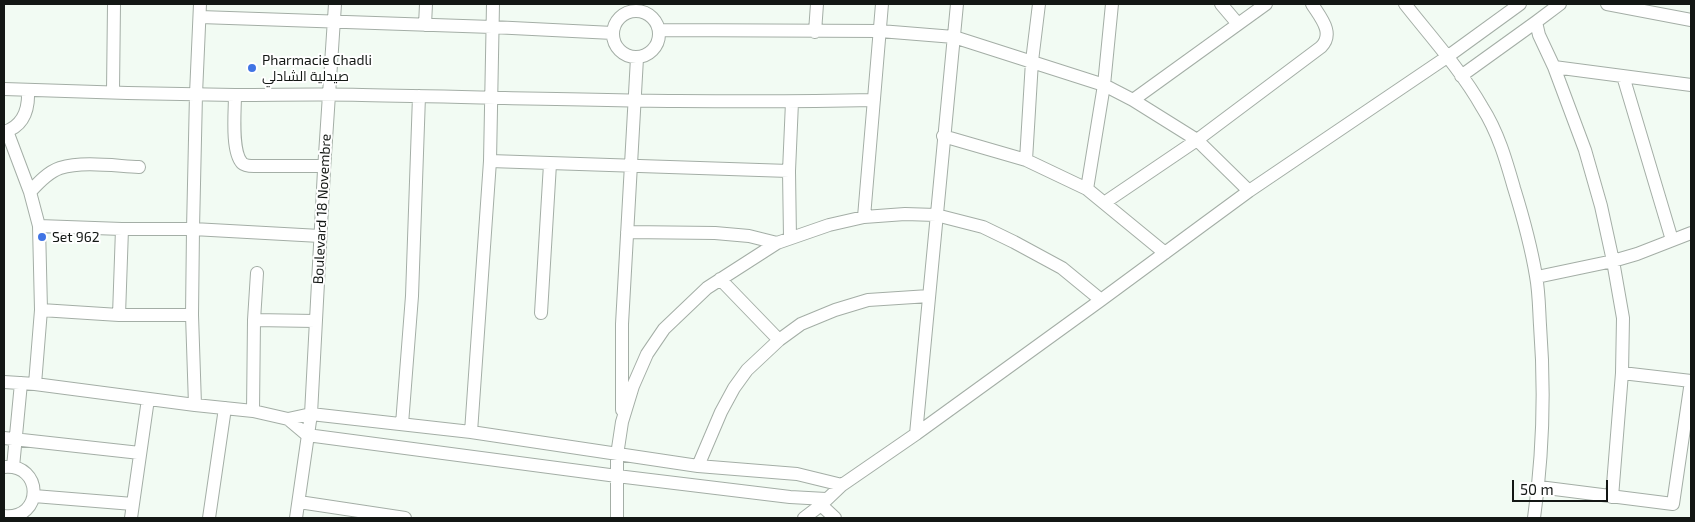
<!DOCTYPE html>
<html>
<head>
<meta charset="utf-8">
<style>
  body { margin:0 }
  #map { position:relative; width:1695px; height:522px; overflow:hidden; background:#f2fbf3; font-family:"Exo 2",sans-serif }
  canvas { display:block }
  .frame { position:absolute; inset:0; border:5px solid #131714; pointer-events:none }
  .scale { position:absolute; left:1512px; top:480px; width:96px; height:22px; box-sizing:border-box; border:2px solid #131714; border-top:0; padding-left:6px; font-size:15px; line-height:18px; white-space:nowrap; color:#131714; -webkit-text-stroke:4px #fff; paint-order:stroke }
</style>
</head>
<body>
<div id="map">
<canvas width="1695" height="522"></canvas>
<div class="frame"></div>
<div class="scale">50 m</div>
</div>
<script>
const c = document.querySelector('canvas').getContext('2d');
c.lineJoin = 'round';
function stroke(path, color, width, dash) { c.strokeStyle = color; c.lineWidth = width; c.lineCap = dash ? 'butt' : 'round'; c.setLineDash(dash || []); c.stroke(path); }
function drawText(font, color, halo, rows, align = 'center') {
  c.font = font + ' "Exo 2",Cairo,sans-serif'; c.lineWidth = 4; c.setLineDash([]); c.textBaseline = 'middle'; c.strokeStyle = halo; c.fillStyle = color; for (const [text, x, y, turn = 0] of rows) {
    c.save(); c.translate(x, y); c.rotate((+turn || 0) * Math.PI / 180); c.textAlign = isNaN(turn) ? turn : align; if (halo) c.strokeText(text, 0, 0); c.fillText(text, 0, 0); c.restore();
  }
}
const street = new Path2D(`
  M1221,4l17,20
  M1405,4c26,33 56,66 77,103 16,25 24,53 32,81 9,29 17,58 22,88 3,16 3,33 4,49 5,65 3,129 -6,193
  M1607,4l84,16
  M613 34a23 23 0 1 1 46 0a23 23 0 1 1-46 0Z
  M200,17l292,10 121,6
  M1536,22l3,13 15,32 31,83 16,56 12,55 10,57 -1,55 -10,124
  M425,25l1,-21
  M659,30l221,1 74,6 150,48 29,15 64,40 52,51
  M815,32l2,-28
  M1554,67l137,18
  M1461,76l75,-54 24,-18
  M1623,76l49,164
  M4,89c77,3 154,5 231,6 43,0 85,-1 127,0 171,3 341,9 512,5
  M113,91l1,-87
  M235,95c0,16 -4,56 7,68 3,3 8,3 12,3h70
  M1133,100l133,-96
  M7,131l23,61 9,34 2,84 -6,74
  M4,132c20,-6 25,-23 24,-42
  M943,136l83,24 61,29 78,64
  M1026,160l6,-99 7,-57
  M490,161l299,10
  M1087,189l17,-104 8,-81
  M30,192c8,-9 18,-20 30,-24 23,-7 55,-2 79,-1
  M1104,203l93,-63 124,-93c14,-14 -1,-30 -9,-43
  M864,217l18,-213
  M39,226l83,3h71l127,7
  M627,232l88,1 34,3 28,7
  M790,238l-1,-67 3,-69
  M1537,277l76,-16 24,-7 54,-21
  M720,279l59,61
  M41,310l78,5h73
  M541,313l9,-149
  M119,315l3,-86
  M254,320l61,1
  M1622,373l69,8
  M4,382l31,2 160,21 58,6 35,8 23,-5 160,18 227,34 99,8 45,11
  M195,405l-3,-90 1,-86 3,-135 4,-90
  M622,410v-86l15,-266
  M253,411l1,-91 3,-47
  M288,419l19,16 310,41 173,21 36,2
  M402,424l10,-128 7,-200
  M471,432l19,-271 3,-157
  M916,434l41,-430
  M4,438l136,15
  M698,466l23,-54 13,-24 13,-18 32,-30 22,-16 34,-14 33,-10 61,-4
  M4,467c39,-4 40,53 0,49
  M13,467l8,-84
  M1539,487l134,17 18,-123
  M34,496l99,8
  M299,502l106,16
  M821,505l14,13
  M131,518l17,-119
  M209,518l16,-110
  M296,518l15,-104 13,-244 11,-166
  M617,518v-63l5,-33 11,-36 14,-32 17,-25 43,-41 70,-45 52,-18 35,-8 41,-3 31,1 47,12 31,15 48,26 39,32
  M804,518l17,-13 21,-20 74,-51 185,-134 99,-73 49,-36 198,-134 73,-53`);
const markers = [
  [252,68,5,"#4074e4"],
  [42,237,5,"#4074e4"]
];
const poiNames = [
  ["Pharmacie Chadli",262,60],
  ["صيدلية الشادلي",262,76],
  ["Set 962",52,237]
];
const streetNames = [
  ["Boulevard 18 Novembre",322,209,-87]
];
stroke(street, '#a4aea6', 14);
stroke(street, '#fff', 12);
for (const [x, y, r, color] of markers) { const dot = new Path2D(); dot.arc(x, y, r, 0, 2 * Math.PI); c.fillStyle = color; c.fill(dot); stroke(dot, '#fff', 2); }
drawText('14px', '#131714', '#fff', poiNames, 'left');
drawText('14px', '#131714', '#fff', streetNames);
</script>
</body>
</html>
